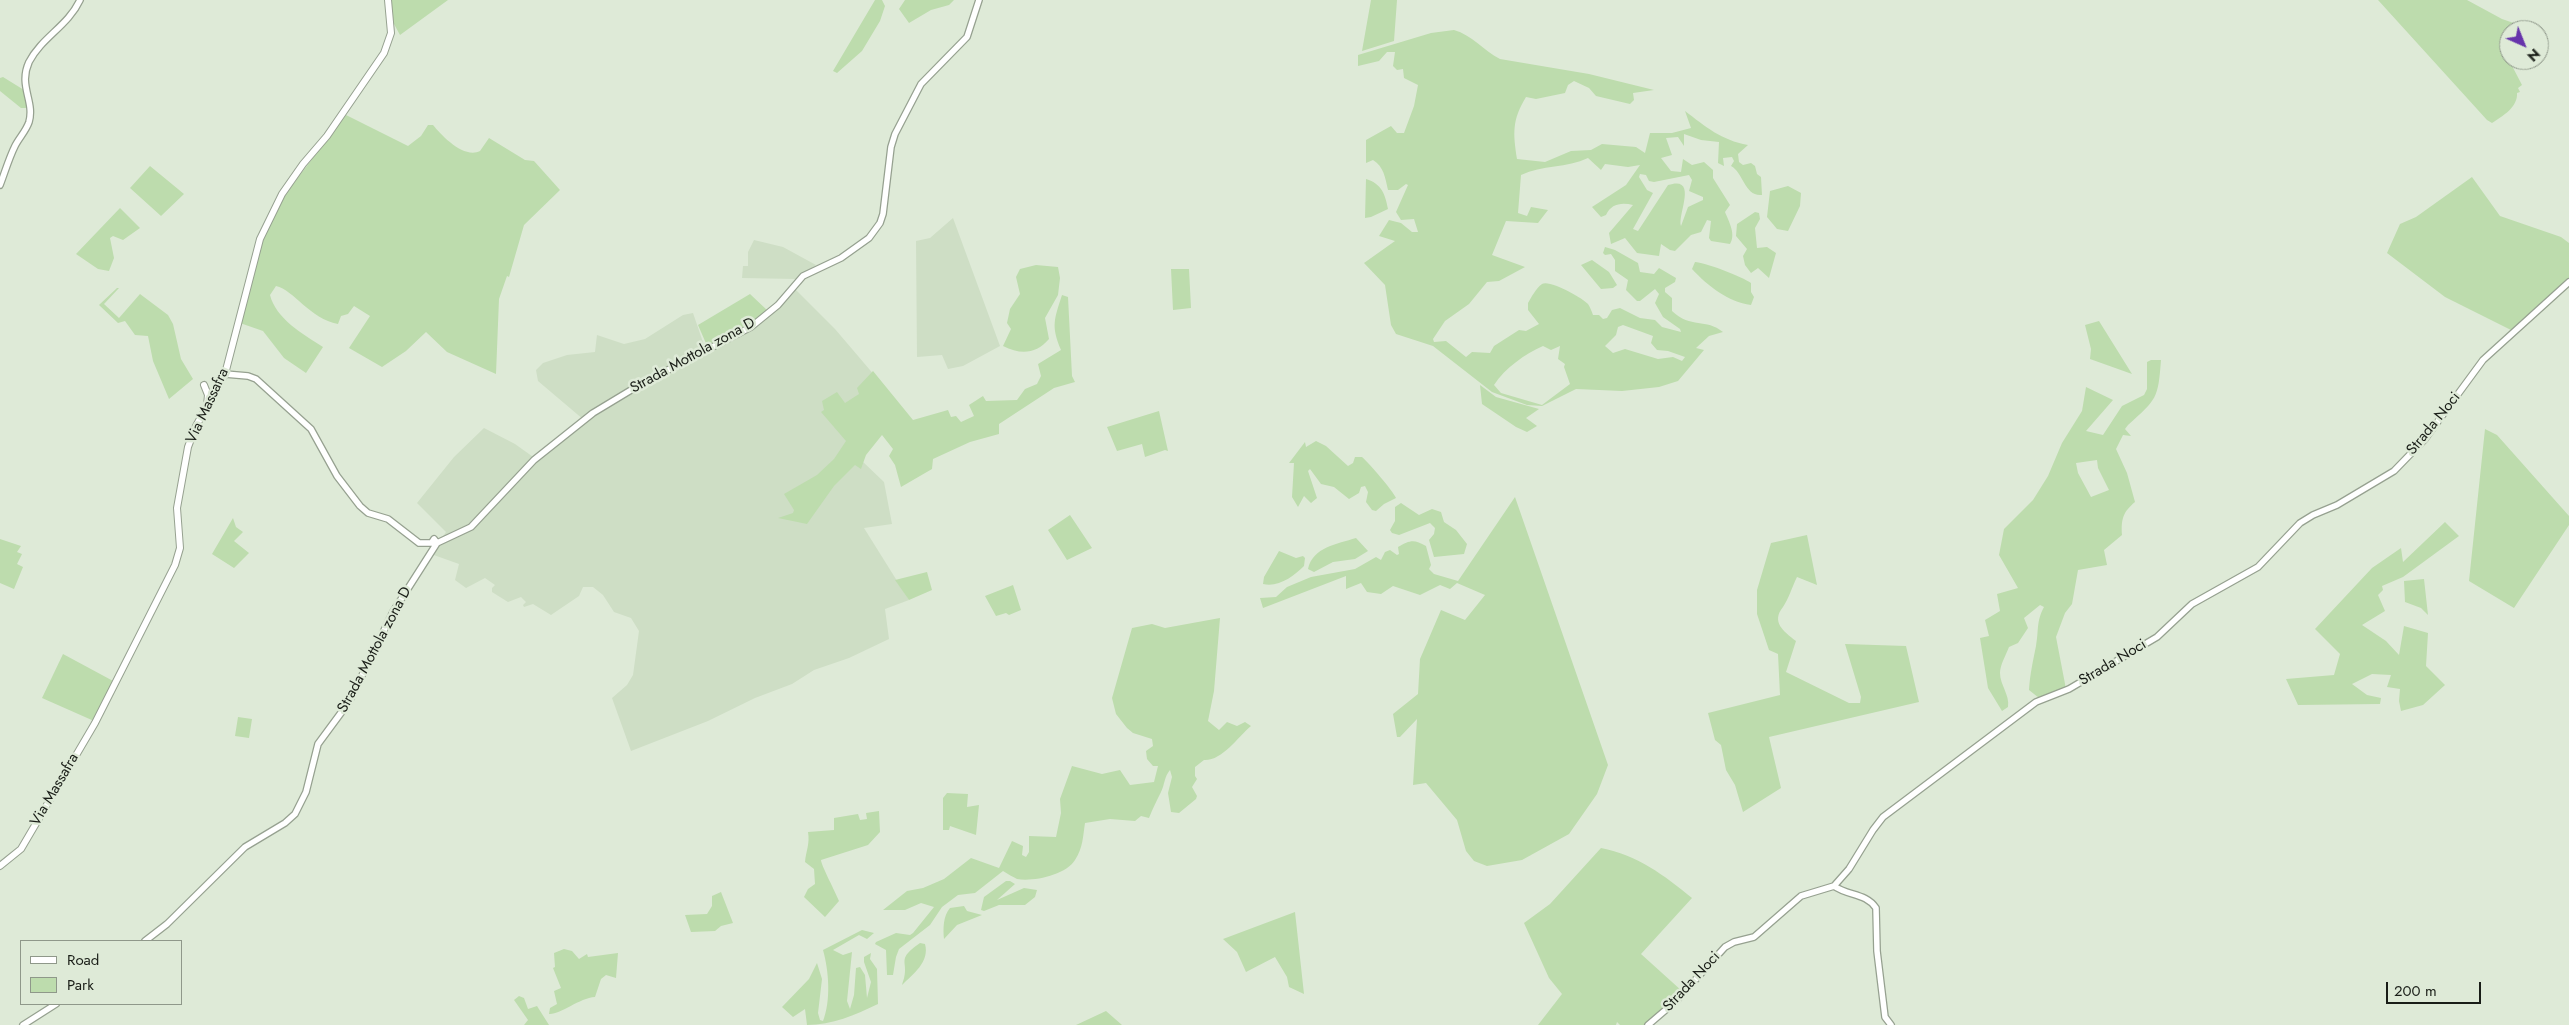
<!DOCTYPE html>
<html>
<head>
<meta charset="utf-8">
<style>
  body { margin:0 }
  #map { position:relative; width:2569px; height:1025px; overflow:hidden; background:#deead7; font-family:Jost,sans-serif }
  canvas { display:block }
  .legend { position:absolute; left:20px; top:940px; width:162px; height:65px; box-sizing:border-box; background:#deead7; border:1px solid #8f988a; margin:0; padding:6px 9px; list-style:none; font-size:15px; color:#191d17 }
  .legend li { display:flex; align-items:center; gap:10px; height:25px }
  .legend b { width:25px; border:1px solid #8f988a }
  .north { position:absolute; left:2499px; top:20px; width:50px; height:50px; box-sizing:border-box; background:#deead7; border:1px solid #8f988a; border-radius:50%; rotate:136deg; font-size:14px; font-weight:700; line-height:20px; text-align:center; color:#191d17 }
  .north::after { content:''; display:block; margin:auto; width:18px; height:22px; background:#6734ab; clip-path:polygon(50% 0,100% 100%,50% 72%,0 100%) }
  .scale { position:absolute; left:2386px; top:982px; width:95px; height:22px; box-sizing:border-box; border:2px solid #191d17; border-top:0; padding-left:6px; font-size:15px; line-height:18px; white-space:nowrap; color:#191d17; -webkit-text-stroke:4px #deead7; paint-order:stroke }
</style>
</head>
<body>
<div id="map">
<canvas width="2569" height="1025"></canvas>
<ul class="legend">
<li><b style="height:6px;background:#fff"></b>Road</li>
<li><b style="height:14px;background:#bddcad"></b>Park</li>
</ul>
<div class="north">N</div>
<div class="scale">200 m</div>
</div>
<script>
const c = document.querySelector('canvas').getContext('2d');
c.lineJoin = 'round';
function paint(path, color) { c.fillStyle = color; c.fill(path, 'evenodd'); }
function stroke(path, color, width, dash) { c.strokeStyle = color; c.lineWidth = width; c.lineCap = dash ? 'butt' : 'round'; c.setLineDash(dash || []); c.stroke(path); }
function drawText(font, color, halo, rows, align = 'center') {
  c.font = font + ' Jost,sans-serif'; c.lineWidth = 5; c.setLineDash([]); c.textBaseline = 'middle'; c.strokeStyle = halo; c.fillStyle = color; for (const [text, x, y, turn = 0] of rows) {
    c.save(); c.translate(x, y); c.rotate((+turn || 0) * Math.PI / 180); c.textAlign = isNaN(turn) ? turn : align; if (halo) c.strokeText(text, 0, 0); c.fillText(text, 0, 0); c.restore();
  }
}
const built = new Path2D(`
  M953,218l47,128 -37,20 -15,3 -6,-14 -25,2 -1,-116 14,-3z
  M754,240l29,7 33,18 -20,14 -54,-1 1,-12h5v-14z
  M793,287l42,42 52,61 -26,70 23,22 8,42 -28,4 45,72 -24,9 4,30 -40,19 -35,12 -22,14 -37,14 -47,23 -77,30 -19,-53 15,-13 6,-10 6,-44 -8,-13 -17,-6 -11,-17 -10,-8h-10l-4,9 -28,19 -18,-11 -9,3 -1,-2 3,-3 -5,-5 -13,5 -16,-10v-4l3,-3 -10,-7 -19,10 -11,-8 4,-16 -28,-10 15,-22 -29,-29 37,-46 30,-29 31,16 21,15 48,-39 -46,-39 -2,-11 7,-7 24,-8 28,-3 2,-17 27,9 21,-5 38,-24 10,-2 13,38 46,-25z`);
const green = new Path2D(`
  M390,0h58l-48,35 -6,-11z
  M875,0h7l3,6 -5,15 -18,30 -25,22 -4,-2z
  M905,0h49l-5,5 -18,5 -22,13 -10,-14z
  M1371,0h26l-3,41 -32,10z
  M2378,0h89l35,19 32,11h-25v30l13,25 -4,3 2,4 -3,1c1,14 -14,23 -25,30l-5,-3z
  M1454,30c18,5 29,20 46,29l89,15 65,16 -21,3 1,7 -4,4 -34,-8 -7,-8 -15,-7 -6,4 -3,8 -29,6 -10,-2c-14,23 -13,36 -9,62l28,3 26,-11 20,-1 11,-6 34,3 9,6 5,-20h22l19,-5 -6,-17c21,16 36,29 63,34l-10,9 1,8 4,3 8,-2 4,3 2,8 4,3 1,18c-17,2 -19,-23 -31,-29l3,-5 -2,-4 -9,1 1,8 -6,-3 1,-21 -18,-2 -17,-6v12l-6,-9 -12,1 6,17 -11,3 10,13 10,1 2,-13 9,6 12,-3 9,8v8l17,27 -5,7c4,10 11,22 5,32l-19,-3 -2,-3 2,-17 -4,-1 -6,12 -10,3 -16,16 -5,-1 -9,-6 -2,12 -22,-3 -12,-15 -14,6 -2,-11 24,-28c-12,-3 -22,-1 -27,10l-5,2 -9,-10 34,-22 14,-20 -12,2 -23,-3 -4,6 -13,-12c-21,10 -46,7 -67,17l-3,38 9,3 4,-9 17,3 -10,13 -32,-2 -14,34 33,12 -26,14 -12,1 -18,22 -24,17 -12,18 1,3 12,-1 20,16 6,-5 18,1 4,-7 25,-16 7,1 13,-7 -11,-14v-7c3,-5 8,-15 14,-19 7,-5 41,14 46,20 2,3 4,8 5,11h6l4,4 4,-1 5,-8 8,-2 20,10 15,2 7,7 19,5 -1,-3 -17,-12 -8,-14 4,-9 -4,-5 -15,12h-3l-11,-11 2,-10 -13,-9v-11l-4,-6 -6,1 -2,-2 2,-6 10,3 23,13 2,9 14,2 5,-6 17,10 -1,4 -10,6v4l7,6v13c19,18 34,7 51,21l-14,4 -13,12 8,2 -26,31 -19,6 -37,4 -46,-2 -34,17 -15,-1 -35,-13 -59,-46 -37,-12 -5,-9 -6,-40 -21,-22 31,-22 -16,-5 10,-16 12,3 11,9h6l-4,-13 -13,1 -5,-8 12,-27 -2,-1 -8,6h-10c-3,-13 -4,-23 -15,-30l-7,3v-23l25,-14 6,7h7l10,-27 4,-21 -14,-7 -1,-9 -6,1 -4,-4 2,-14h-8l-8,9 -21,5v-11l73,-22zM1640,174l6,1 3,6 5,1 35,-7 3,5 -3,11 14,6v3l-15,7 -7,19c-4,-11 18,-51 -13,-41l-30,46 -5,-2 20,-36 -6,-3 -8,-13zM1623,325l30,11 -2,7 6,7 11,1 17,6 -3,4 -9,-4 -15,2 -33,-10 -12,4 -8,-7 11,-11 2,-8zM1543,346l8,4 9,-4 -2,13 7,5 -1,3 6,17 -28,21 -41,-12 -7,-8c11,-17 31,-31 49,-39z
  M3,77l21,13 3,18h-6l-21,-17v-13z
  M346,115l62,31 13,-10 7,-11h5c9,11 31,34 47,26l9,-13 36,22 9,1 26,29 -36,35 -15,52 -2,-1 -8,23 -3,75 -49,-22 -21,-20 -20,19 -24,16 -33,-19 21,-32 -16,-10 -6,8 -7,2 -3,8c-28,-5 -44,-34 -62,-38l-6,9c6,24 33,39 53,52l-17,26 -22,-15 -21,-27 -23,-8 27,-97 16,-29z
  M150,166l34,28 -23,22 -31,-28z
  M2472,177l28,39 61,21 8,6v37l-56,51 -68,-34 -58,-44 13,-29 16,-7z
  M1366,179c16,5 19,15 22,30l-17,8 -6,1z
  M1788,186l13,7 -1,13 -12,25 -11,-2 -10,-12 3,-26z
  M120,208l20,20 -17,12 -10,-4 -3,2 4,20 -5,13 -11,-2 -22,-15z
  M1755,212l4,1 1,6 -5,9 2,20 10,-1 9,6 -7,25 -11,-10 -7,5 -6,-8 -2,-9 4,-7 -11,-13 1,-12z
  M1592,260l17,12 8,13 -4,3 -12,1 -20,-24z
  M1695,262c9,0 48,15 56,21v9l3,5 -3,8c-23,-3 -43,-19 -59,-36z
  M1036,265l22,2 2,11 -2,17 -13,23 4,21c-13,15 -28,16 -46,7l8,-17 -4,-6 3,-14 10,-15 -4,-17 4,-8z
  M1171,269h18l2,39 -18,2z
  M117,288h2l-15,16 15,14 21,-24 28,21 5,9 8,35 12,20 -24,20 -16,-38 -5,-25 -13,-1 -10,-14 -7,2 -19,-18z
  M750,294l18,17 -18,15 -42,22 -10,-23z
  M1062,295l6,2 4,79 3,6 -21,6 -55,36v10l-29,8 -37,17 -1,10 -31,18 -6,-22 -6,-9 4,-7 -11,-14 -16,20 -5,14 -6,-4 -21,21 -27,38 -29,-6 15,-5 1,-3 -10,-16 33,-19 17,-16 12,-18 -25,-29 3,-2 -2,-9 15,-9 8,11 14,-9 -2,-6 16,-17 40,49 35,-10 3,7 5,-1 5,6 13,-6 -5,-11 14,-9 3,5 31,-1 8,-11 12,-5 4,-8 -3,-12 23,-14c-10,-24 -7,-30 1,-55z
  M2099,321l33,53 -42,-15 1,-10 -6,-24z
  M2151,360h10c-3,39 -4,39 -33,65l-3,4 6,7 -8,-1 -7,14 11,24 8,29c-12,10 -14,17 -13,33l-18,15 3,15 -29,5 -6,34 -7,9 -9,24 10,52 -27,9 -10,-8c1,-16 4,-29 7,-44 3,-16 0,-24 8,-39l-4,-2 -16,13 4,10 -10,15 -9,4c-3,8 -9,18 -9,26 0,12 10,22 8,34l-6,4 -14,-23 -8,-50 9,-2 -4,-16 15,-9 -3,-17 21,-6 -19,-33 5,-26 29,-29 15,-24 14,-33 20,-32 4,-24 27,13 -27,31 17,4 19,-29 22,-11 3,-6v-27zM2097,460l1,8 11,22 -18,7 -13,-24 -2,-10z
  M1480,385l16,12 43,12 -13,9 11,8 -10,6 -11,-5 -34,-23z
  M1159,411l9,40 -3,-1 -20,7 -3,-13 -25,7 -10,-24z
  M2485,429l12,6 72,81v9l-55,83 -45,-27z
  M1316,441l10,5 22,20 5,-3 2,-6h7c8,7 30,33 34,41l-12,6 -8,7 -4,-1 -6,-8 2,-10 -3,-6 -4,1 -2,6 -10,6 -15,-12 -13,-3 -11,-15 -2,2 9,27 -6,5 -7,-7 -6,11 -6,-10 2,-34h-5l16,-21 1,5z
  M1515,497l93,268 -11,29 -28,40 -47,26 -35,6 -13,-5 -8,-10 -9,-31 -31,-37 -13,2 4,-66 -17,18h-3l-4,-23 25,-20 2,-35 21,-49 24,10 20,-25 -28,-12 -7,6 -10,-4 -20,10 -27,-9 -12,8 -14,-2 -6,-9 -15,6v-13l-83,32 -3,-10 16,-1 11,-10 24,-10 44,-8 21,-12 5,3 4,-8 5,-2 7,5 2,-1 -1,-7c12,-7 16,-8 28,-1l5,19 -2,4 5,5 24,7z
  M1401,503l18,12 13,-6 9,3 3,10 12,8 11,14 -3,10 -30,3 -5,-17 5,-6 1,-6 -5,-5 -31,12 -7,-2 -2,-3 5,-9v-14z
  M1070,515l22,33 -25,12 -19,-30z
  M233,518l3,9 7,5 -9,9 15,12 -15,15 -22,-14z
  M2445,522l14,14 -56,41 -21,9 1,4 -5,5 7,16 -23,14 24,16 13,14 5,-29 24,7 -2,33 19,19 -22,20 -22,6 -2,-10 1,-12 -13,-2 4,-12 -19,-1 -20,10 15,11 14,3 -1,6 -82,1 -12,-26 48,-4 6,-21 -25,-25 57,-61 29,-20 2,14z
  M1807,535l10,50 -20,-8c-5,10 -8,21 -14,30 -12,15 0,24 13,34l-10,31 63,31h11l1,-6 -16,-53 61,2 13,56 -150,35 12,51 -38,24 -8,-27 -9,-15 -5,-25 -6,-5 -7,-27 72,-18 -2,-41 -9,-4 -12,-36v-24l14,-47z
  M1356,538l12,13 -13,8 -22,3 -19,10 -6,-3c5,-22 29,-25 48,-31z
  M0,539l21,7 -4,6 5,2 -5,10 6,3 -9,22 -14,-6z
  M1279,551l17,7 7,-2 2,2 -1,8c-10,10 -26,22 -41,18l1,-7z
  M927,572l5,18 -23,10 -14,-20z
  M2424,579l4,36 -7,-7 -16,-6 -1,-21z
  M1013,585l8,25 -12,5 -3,-2 -10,3 -11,-20z
  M1220,618l-6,73 -6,30 11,9 8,-8 10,4 8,-4 6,4c-14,12 -29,35 -47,34l-9,7v9l2,3 -5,8 5,9 -1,3 -17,14 -8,-1 -3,-19 4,-16 -2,-7c-6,7 -5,14 -9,22 -4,8 -8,16 -12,26l-8,-2 -6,5 -25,-2 -25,4c-2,13 -2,25 -10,37 -9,15 -42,22 -58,19 -4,-2 -9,-5 -14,-8l-28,22 -17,2 -16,12 -12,18 -31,24 -3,8 -3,18h-6l-1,-25 -11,-6 1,-2 20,-9 14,2 3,-2 21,-26 -13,-4 -16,7h-22l24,-19 16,-3 21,-9 27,-21 28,10 13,-27 11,5 -1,9 4,2 3,-5v-16l27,1 5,-24 -1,-14 12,-33 30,8 18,-4 10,15 24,-3 4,-16h-5l-6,-7 -1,-8 7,-5 -1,-7 -19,-6 -6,-5 -11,-14 -4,-16 20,-70 20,-4 13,4z
  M63,654l52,28 -21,39 -52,-23z
  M238,717l14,2 -3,19 -14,-2z
  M947,793l21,1 -1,13 12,-2 -3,30 -26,-9 -1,4h-6v-32z
  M879,811l1,21 -12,13 -47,15c0,5 15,33 18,41l-14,16 -21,-20 4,-8 7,-5 -1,-15 -9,-7c1,-11 5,-18 3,-30l26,-2v-12l24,-4 2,6 7,-1 -1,-6z
  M1601,848c36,7 63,27 91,50l-51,56 41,37 -36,34h-26l-3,-3 -1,3h-78l24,-31 -13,-16 -25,-55 26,-19z
  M1006,881h4l5,3 -18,16 27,-12 13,2 -2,7 -10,8h-26l-15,6 -3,-1 3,-13z
  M721,892l12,31 -12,3 -6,5 -24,1 -6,-17 22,-1 5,-8v-10z
  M964,906l3,5 15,4 -25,10 -13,14c-1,-10 -1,-23 6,-31z
  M1295,912l9,82 -15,-7 -2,-10 -12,-20 -29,15 -9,-20 -14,-13z
  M862,930l12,3 -7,6 -8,-4 -26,15 10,5 9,-3 -5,49 3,8 4,-14 2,-27 4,-1 5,8 2,23 4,-16 -7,-20v-5l7,-4 -1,6 7,10 1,35c-23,11 -46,21 -71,21l-2,-16 -12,8 -11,-10 27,-28 8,-16 5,16 -4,34 2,7 3,1c8,-20 6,-50 0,-71z
  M920,943l5,1c5,18 -12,30 -23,41 10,-25 -9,-23 18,-42z
  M564,949l8,2 7,8 8,-5 1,3 30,-4 -2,25 -10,-3 -5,4 -6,18c-16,1 -35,18 -46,17l1,-6 7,-4 -3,-13 7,-3 -8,-20 2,-1 -1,-14z
  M519,996l5,2 4,11 9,-3 12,19h-25l4,-5 -14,-20z
  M1106,1011l16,14h-46z`);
const secondary = new Path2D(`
  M0,185c5,-13 9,-27 15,-39 4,-8 11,-15 14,-24 6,-21 -11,-36 0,-60 13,-25 39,-36 51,-62
  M225,374l23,2 8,3 55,50 26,47 23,30 8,7 20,6 31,24h13
  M437,543l34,-16 63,-67 59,-47 48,-29 110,-57 27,-22 25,-29 38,-18 28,-20 11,-15 3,-9 8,-67 4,-13 26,-50 46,-47 12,-37
  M1834,886c14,10 32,7 42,22l1,43 8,66 6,8
  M145,941l22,-17 78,-77 40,-24 10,-9 11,-22 12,-48 31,-42 44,-90 44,-69 -3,-4 -2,3 3,2
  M23,1025l33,-21
  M1648,1025l28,-24 49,-54 9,-5 20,-5 47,-41 33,-10 15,-17 24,-39 10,-13 153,-115 33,-13 88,-52 35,-33 66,-37 42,-44 13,-8 24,-10 57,-34 31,-32 58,-79 86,-78`);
const primary = new Path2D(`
  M204,385l4,10 -1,10
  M0,866l21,-17 74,-126 80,-158 5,-17 -3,-40 11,-61 8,-21 29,-52 35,-135 22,-45 21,-30 24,-28 57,-83 7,-20 -3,-33`);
const streetNames = [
  ["Strada Mottola zona D",693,356,-29],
  ["Via Massafra",208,406,-65],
  ["Strada Noci",2434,424,-51],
  ["Strada Mottola zona D",375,650,-62],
  ["Strada Noci",2113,663,-31],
  ["Via Massafra",55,790,-60],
  ["Strada Noci",1692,982,-47]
];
paint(built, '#cedec5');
paint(green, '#bddcad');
stroke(secondary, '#96a190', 8);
stroke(primary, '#96a190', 8);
stroke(secondary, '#fff', 5.5);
stroke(primary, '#fff', 6);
drawText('15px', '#191d17', '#deead7', streetNames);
</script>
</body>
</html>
